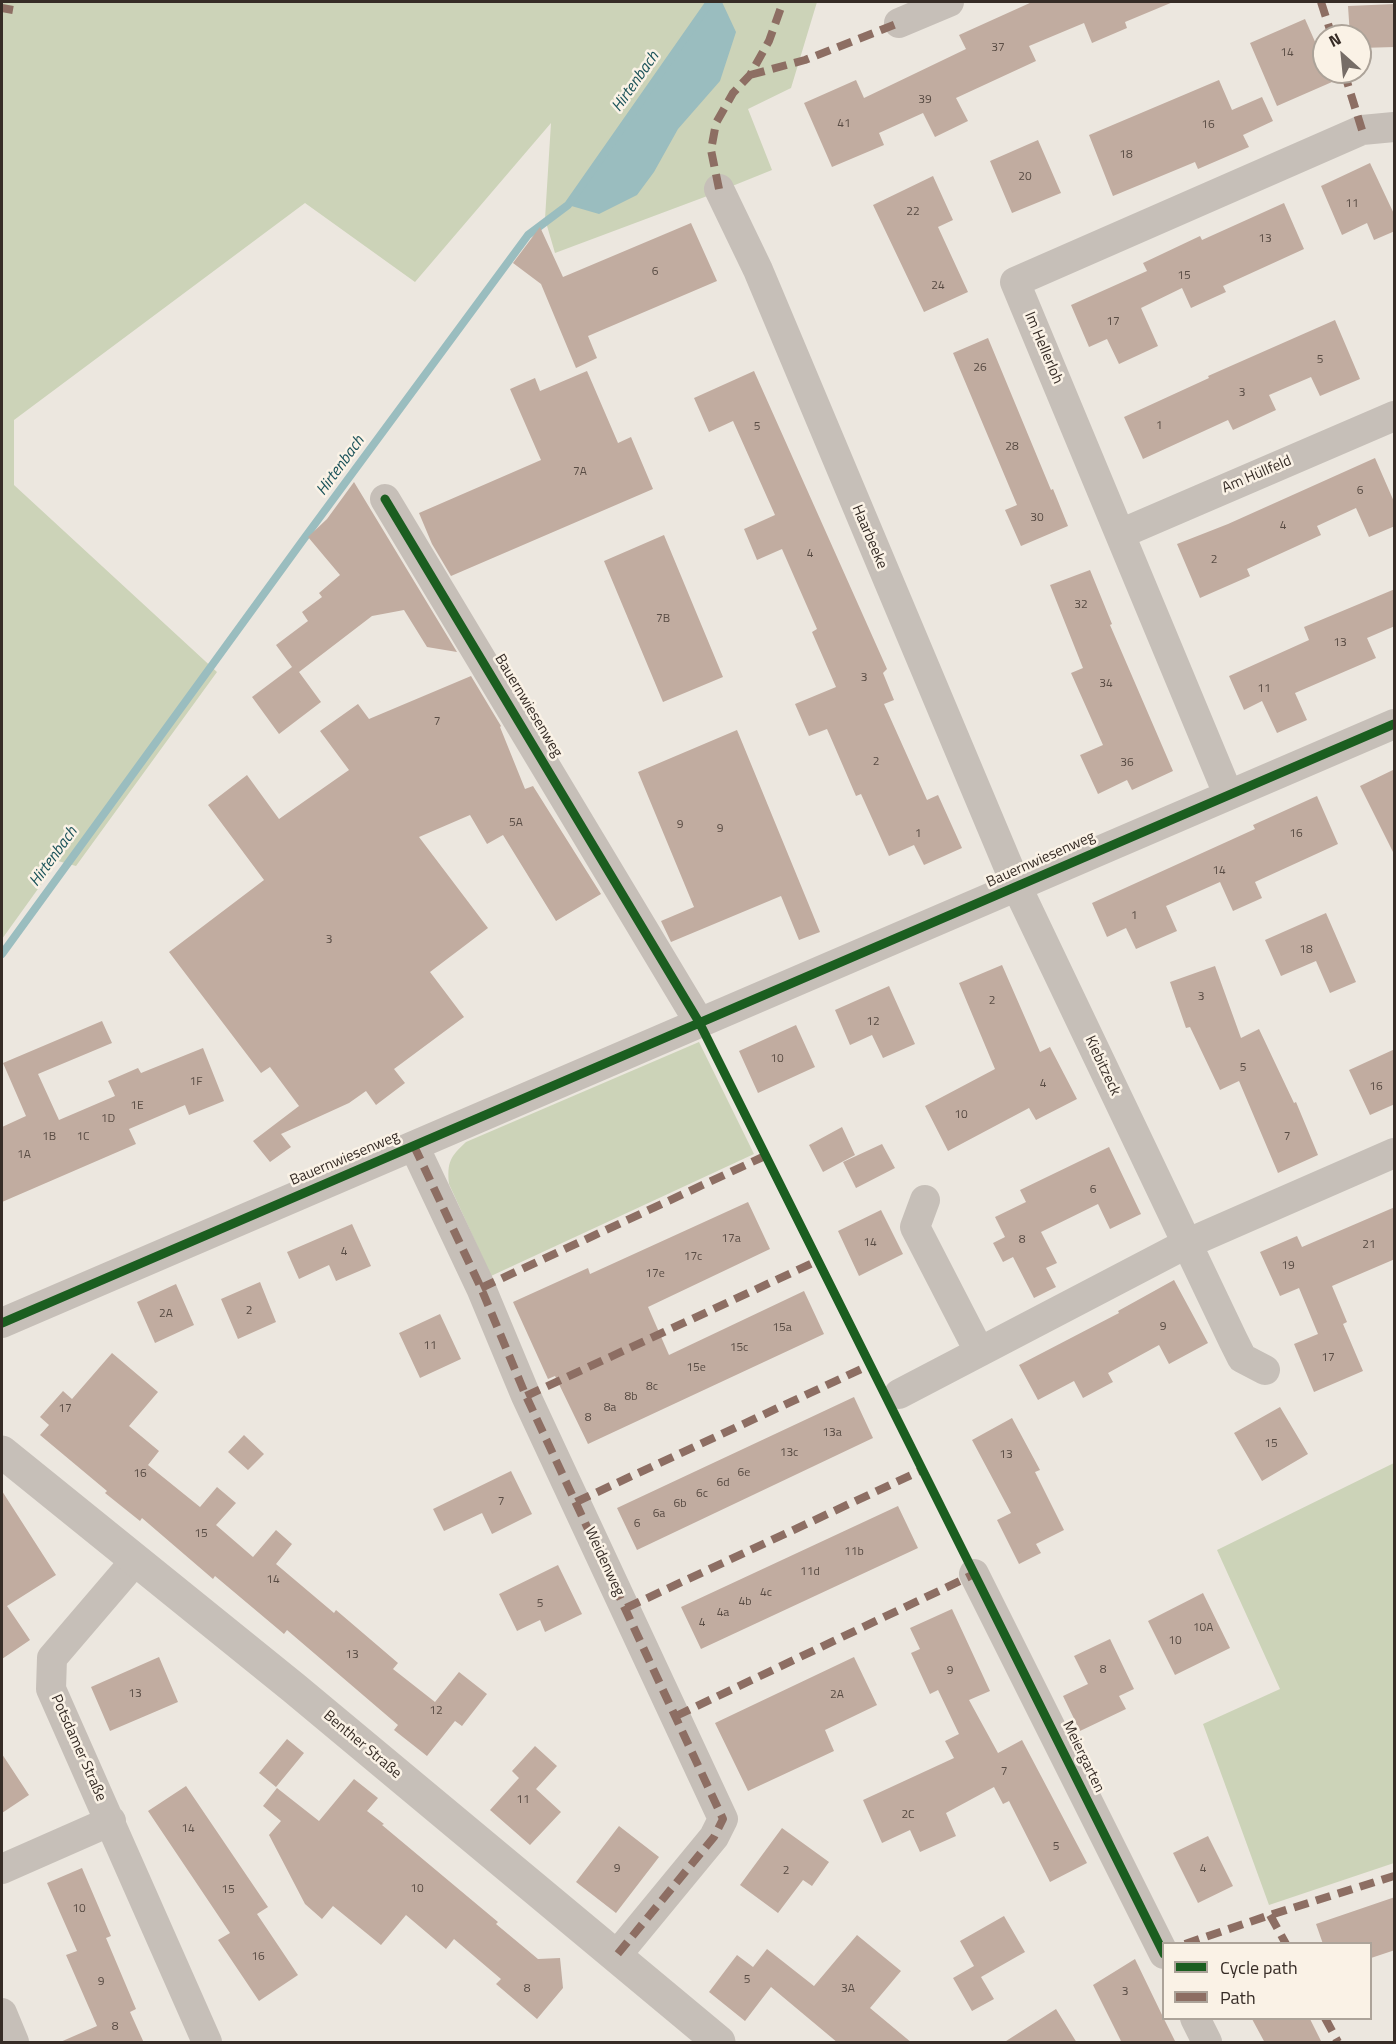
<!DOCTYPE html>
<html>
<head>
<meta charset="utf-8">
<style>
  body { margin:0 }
  #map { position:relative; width:1396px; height:2044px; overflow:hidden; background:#ece7df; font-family:"Titillium Web",sans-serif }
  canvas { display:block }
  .frame { position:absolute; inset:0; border:3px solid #362c26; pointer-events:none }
  .legend { position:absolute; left:1162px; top:1942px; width:210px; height:78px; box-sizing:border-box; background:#faf2e6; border:2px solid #aca399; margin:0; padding:8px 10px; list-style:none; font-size:18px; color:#362c26 }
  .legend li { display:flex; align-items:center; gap:12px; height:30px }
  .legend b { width:30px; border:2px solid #aca399 }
  .north { position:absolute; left:1312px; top:24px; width:60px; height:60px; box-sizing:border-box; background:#faf2e6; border:2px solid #aca399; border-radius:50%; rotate:333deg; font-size:16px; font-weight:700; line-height:24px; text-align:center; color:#362c26 }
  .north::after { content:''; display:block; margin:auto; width:21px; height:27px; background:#766d67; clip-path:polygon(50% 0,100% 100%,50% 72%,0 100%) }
</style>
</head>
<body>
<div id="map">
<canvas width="1396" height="2044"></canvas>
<div class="frame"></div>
<ul class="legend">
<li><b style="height:8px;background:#1b5e20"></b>Cycle path</li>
<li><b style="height:8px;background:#8d6e63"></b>Path</li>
</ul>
<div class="north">N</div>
</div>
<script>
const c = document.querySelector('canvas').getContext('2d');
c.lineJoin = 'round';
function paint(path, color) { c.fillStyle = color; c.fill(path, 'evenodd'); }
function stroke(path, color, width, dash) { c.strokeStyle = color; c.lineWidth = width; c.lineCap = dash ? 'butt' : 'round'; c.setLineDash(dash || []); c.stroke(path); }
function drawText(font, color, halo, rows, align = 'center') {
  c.font = font + ' "Titillium Web",sans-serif'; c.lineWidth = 5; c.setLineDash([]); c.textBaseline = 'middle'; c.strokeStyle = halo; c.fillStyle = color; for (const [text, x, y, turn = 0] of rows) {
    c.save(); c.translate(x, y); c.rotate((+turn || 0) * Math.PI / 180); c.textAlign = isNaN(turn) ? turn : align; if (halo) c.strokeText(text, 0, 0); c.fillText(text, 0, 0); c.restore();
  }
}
const green = new Path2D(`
  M2,2h815l-26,86 -43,21 24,61 -62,25 -155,58 -10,-34 6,-96 -136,159 -110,-79 -291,217v65l203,187 -141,194 -18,-5 -56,78z
  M699,1042l55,112 -263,122 -42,-92c-2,-22 1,-27 17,-42z
  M1394,1463v400l-125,42 -66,-181 77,-35 -63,-139z`);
const water = new Path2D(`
  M710,2h12l14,30 -16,49 -42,48 -24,43 -17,23 -38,19 -31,-9z`);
const stream = new Path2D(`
  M2,954l301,-414 225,-305 40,-30 142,-203`);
const building = new Path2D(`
  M1032,2h141l-48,20 2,6 -35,15 -8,-20 -55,23 7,15 -80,37 12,23 -33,16 -12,-24 -44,20 5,12 -52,22 -28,-64 52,-23 8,18 102,-49 -7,-14z
  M1395,4v43l-35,1v-12h-10l-2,-30z
  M1305,19l19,43v10h4l4,10 -55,24 -27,-63z
  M1219,80l13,30 30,-13 11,24 -30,14 6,12 -51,22 -3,-7 -82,34 -24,-61z
  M1038,140l23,53 -49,20 -22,-52z
  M1370,163l25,53v15l-21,9 -7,-17 -25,12 -21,-49z
  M933,176l20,44 -15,7 30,65 -44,20 -51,-107z
  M1284,203l20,46 -81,37 3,6 -35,16 -9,-20 -41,20 17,38 -39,18 -12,-25 -18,8 -18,-42 76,-34 -4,-8 57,-27 2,4z
  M691,223l26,58 -129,55 9,22 -21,10 -35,-84 -28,-21 27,-36 23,50z
  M1335,320l25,59 -40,17 -9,-19 -42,18 7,15 -43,20 -5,-10 -85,39 -19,-42 85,-39 -1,-2z
  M988,338l63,152 2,-1 15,37 -47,20 -16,-36 12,-5 -64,-152z
  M587,371l31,72 13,-6 22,52 -202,87 -19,-32 -13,-31 122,-53 -31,-71 25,-11 5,13z
  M754,371l133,298 -4,4 11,27 -10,4 43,96 11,-5 24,53 -38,17 -10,-20 -25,11 -28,-62 -5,2 -29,-67 -18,7 -14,-32 41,-17 -24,-55 5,-3 -35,-80 -25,11 -13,-31 31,-14 -42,-94 -24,11 -15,-34z
  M1375,458l20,46v22l-26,11 -13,-29 -39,18 4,9 -74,34 3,7 -50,22 -23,-54 51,-20z
  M354,482l103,170 -30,-5 -23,-37 -32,6 -73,56 22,30 -42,32 -27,-37 40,-30 -16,-22 32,-24 -6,-9 20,-15 -3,-4 21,-18 -32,-38 19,-18z
  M664,535l59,142 -60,25 -59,-141z
  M1090,570l22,54 -2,1 63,146 -41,19 -5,-10 -29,14 -18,-39 23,-10 -32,-72 12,-5 -33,-83z
  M1395,589v37l-28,12 9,20 -81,35 12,27 -30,13 -15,-32 -18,9 -15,-34 80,-36 -5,-13z
  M471,676l30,50 -1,1 25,62 8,-3 68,108 -45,27 -53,-86 -16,9 -17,-29 -51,22 69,91 -58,44 34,45 -70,52 11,14 -29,22 -10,-14 -17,12 -68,31 10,13 -21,15 -17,-21 46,-35 -29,-39 -9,6 -92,-121 95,-72 -56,-75 39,-30 32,44 70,-49 -29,-39 38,-27 11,15z
  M737,730l83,202 -21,8 -18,-44 -110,46 -10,-21 33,-14 -56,-135z
  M1395,769v87l-35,-70z
  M1317,796l21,48 -83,38 7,16 -29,13 -13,-29 -54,24 11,25 -41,18 -10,-21 -19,9 -15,-34 163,-74 -2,-4z
  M1326,913l30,69 -26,11 -14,-32 -35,15 -16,-36z
  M1002,965l38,87 10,-5 27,52 -41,21 -7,-12 -81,43 -23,-45 70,-37 -36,-86z
  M1215,966l26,72 18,-9 35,74 2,-1 22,53 -40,18 -39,-92 -19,9 -30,-63 -4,1 -16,-46z
  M889,986l26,58 -32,14 -11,-23 -22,10 -15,-35z
  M102,1021l10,22 -74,31 21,46 56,-24 -7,-15 30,-13 3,5 62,-25 21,53 -35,14 -4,-10 -56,24 7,15 -134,58v-75l24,-11 -23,-53z
  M796,1025l19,42 -57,26 -19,-42z
  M1395,1049v55l-25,11 -21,-45z
  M842,1127l13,28 -32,17 -14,-27z
  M882,1144l13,24 -39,20 -13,-26z
  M1109,1147l32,67 -31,15 -12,-25 -57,28 16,31 -11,5 10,19 -22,11 -21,-41 -10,5 -10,-19 12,-6 -10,-20 31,-15 -6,-12z
  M748,1202l22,47 -122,58 21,48 135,-64 20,43 -236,110 -33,-68 -7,3 -35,-77 75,-34 2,6z
  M1395,1207v52l-63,27 15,36 -4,2 20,47 -49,21 -20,-48 24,-10 -19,-46 -19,8 -20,-44 37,-16 5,11z
  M881,1210l22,44 -44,22 -21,-45z
  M352,1224l19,42 -35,15 -7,-16 -30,14 -12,-27z
  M1174,1280l34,63 -39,21 -10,-19 -51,28 5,9 -30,16 -9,-17 -36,19 -19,-35 100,-52 -1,-2z
  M260,1282l16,40 -38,17 -17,-40z
  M176,1284l18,41 -39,18 -18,-41z
  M440,1314l21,45 -41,19 -21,-45z
  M112,1353l46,39 -29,34 30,25 -11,14 52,42 17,-20 19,16 -20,22 37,32 23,-27 16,14 -16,20 58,49 2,-3 62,53 -5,6 42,33 24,-30 28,22 -25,32 -7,-5 -28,35 -33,-26 4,-5 -111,-95 -3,4 -69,-58 -2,3 -71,-61 -2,3 -35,-28 2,-2 -67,-56 9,-10 -9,-8 23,-26 9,8z
  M854,1397l19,41 -236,112 -20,-42z
  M1280,1407l28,47 -46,27 -28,-48z
  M1012,1418l28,52 -5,2 29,58 -28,14 5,9 -22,11 -22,-44 14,-7 -39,-73z
  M244,1435l20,19 -16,16 -20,-18z
  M511,1471l21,43 -40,20 -10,-21 -38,18 -11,-22z
  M2,1491l54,84 -49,31 23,34 -28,19z
  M898,1506l20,42 -217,101 -20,-42z
  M558,1565l24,49 -37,18 -5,-12 -23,11 -18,-37z
  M1203,1593l27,55 -55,27 -27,-54z
  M952,1609l38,82 -21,9 29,53 24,-13 65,123 -37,19 -41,-81 -6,3 -9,-17 -48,26 10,23 -36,16 -10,-22 -28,13 -19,-43 91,-42 -9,-17 14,-7 -21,-44 -8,4 -19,-41 9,-4 -10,-21z
  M1110,1639l24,50 -15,7 7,13 -46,22 -17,-35 25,-12 -14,-28z
  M159,1657l19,45 -68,29 -19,-44z
  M854,1657l23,48 -52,25 9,21 -86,40 -33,-68z
  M287,1739l17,14 -28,34 -17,-14z
  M535,1746l22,20 -21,23 25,23 -31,33 -40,-35 29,-32 -7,-7z
  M2,1754l27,41 -27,18z
  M354,1779l24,19 -11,13 17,13 -2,1 116,97 -2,2 42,35 22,-1 3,30 -26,31 -41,-35 5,-5 -47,-40 -8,10 -40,-34 -25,30 -48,-39 -11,13 -17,-15 -36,-69 12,-14 -18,-15 14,-18 42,33z
  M186,1786l82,121 -11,7 41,61 -39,26 -41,-61 12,-7 -82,-122z
  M619,1826l40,31 -43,56 -40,-31z
  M782,1828l47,34 -17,24 -9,-6 -25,33 -38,-28z
  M1208,1836l25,50 -35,17 -25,-50z
  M82,1868l29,68 -5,2 30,71 -6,3 14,31h-86l39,-17 -31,-71 11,-4 -30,-68z
  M1395,1897v53l-24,8v-14h-48l-7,-20z
  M1004,1916l21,36 -44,25 13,22 -22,12 -19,-33 21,-12 -14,-25z
  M857,1935l44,36 -31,37 42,35h-74l-67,-56 -26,34 -36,-29 28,-37 16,12 14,-18 47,37z
  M1135,1959l29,60 12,24h-54l-29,-58z
  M1056,2009l21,34h-74z
  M1252,2019h58l12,24h-57z`);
const minor = new Path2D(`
  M899,23l50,-21
  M719,189l39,81 259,617 216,453 9,18 23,12
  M385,499l314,523
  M1120,534l274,-118
  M1228,794l-213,-512 347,-152 32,-3
  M414,1146l67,142 45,108 197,423 -9,18 -98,119
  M925,1200l-10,27 64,124
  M2,1323l1392,-599
  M899,1394l287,-150 208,-91
  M135,1561l-83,97 -1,31 156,353
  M974,1574l190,380
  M2,1869l109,-48
  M2,2013l12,29
  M1195,2018l12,24`);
const tertiary = new Path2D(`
  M2,1452l292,236 425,354`);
const quiet = new Path2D(`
  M1321,2l11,34
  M2,8l11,2
  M1344,72l18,58
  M750,75l55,-15 94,-37
  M719,189l-8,-39 5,-27 17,-30 17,-18 19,-34 14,-39
  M414,1146l67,142 45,108 197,423 -9,18 -98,119
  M481,1288l284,-132
  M526,1396l291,-135
  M576,1502l294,-137
  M626,1608l296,-138
  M676,1716l286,-136 12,-6 -2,-5
  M1270,1915l16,29
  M1185,1944l85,-29 124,-39
  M1325,2018l13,24`);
const cycleway = new Path2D(`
  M385,499l314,523 465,932
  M2,1323l1392,-599`);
const numberNames = [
  ["37",998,48],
  ["14",1287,53],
  ["39",925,100],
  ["41",844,124],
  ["16",1208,125],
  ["18",1126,155],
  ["20",1025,177],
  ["11",1352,204],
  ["22",913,212],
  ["13",1265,239],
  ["6",655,272],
  ["15",1184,276],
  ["24",938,286],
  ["17",1113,322],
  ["5",1320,360],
  ["26",980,368],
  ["3",1242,393],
  ["1",1159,426],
  ["5",757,427],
  ["28",1012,447],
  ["7A",580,472],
  ["6",1360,491],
  ["30",1037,518],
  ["4",1283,526],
  ["4",810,554],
  ["2",1214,560],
  ["32",1081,605],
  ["7B",663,619],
  ["13",1340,643],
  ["3",864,678],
  ["34",1106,684],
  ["11",1264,689],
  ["7",437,722],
  ["2",876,762],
  ["36",1127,763],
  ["5A",516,823],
  ["9",680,825],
  ["9",720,829],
  ["1",918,834],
  ["16",1296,834],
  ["14",1219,871],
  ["1",1134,916],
  ["3",329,940],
  ["18",1306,950],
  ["3",1201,997],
  ["2",992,1001],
  ["12",873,1022],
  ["10",777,1059],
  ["5",1243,1068],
  ["1F",196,1082],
  ["4",1043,1084],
  ["16",1376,1087],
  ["1E",137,1106],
  ["10",961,1115],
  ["1D",108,1119],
  ["1B",49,1137],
  ["1C",83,1137],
  ["7",1287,1137],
  ["1A",24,1155],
  ["6",1093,1190],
  ["17a",731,1239],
  ["8",1022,1240],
  ["14",870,1243],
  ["21",1369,1245],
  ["4",344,1252],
  ["17c",693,1257],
  ["19",1288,1266],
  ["17e",655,1274],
  ["2",249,1311],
  ["2A",166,1314],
  ["9",1163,1327],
  ["15a",782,1328],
  ["11",430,1346],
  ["15c",739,1348],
  ["17",1328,1358],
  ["15e",696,1368],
  ["8c",652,1387],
  ["8b",631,1397],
  ["8a",610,1408],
  ["17",65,1409],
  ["8",588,1418],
  ["13a",832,1433],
  ["15",1271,1444],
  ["13c",789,1453],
  ["13",1006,1455],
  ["6e",744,1473],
  ["16",140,1474],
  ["6d",723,1483],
  ["6c",702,1494],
  ["7",501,1502],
  ["6b",680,1504],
  ["6a",659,1514],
  ["6",637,1524],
  ["15",201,1534],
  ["11b",854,1552],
  ["11d",810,1572],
  ["14",273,1580],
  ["4c",766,1593],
  ["4b",745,1602],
  ["5",540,1604],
  ["4a",723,1613],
  ["4",702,1623],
  ["10A",1203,1628],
  ["10",1175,1641],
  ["13",352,1655],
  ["8",1103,1670],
  ["9",950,1671],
  ["13",135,1694],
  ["2A",837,1695],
  ["12",436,1711],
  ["7",1004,1772],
  ["11",523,1800],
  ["2C",908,1815],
  ["14",188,1829],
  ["5",1056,1847],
  ["9",617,1869],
  ["4",1203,1869],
  ["2",786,1871],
  ["10",417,1889],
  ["15",228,1890],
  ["10",79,1909],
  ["16",258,1957],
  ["5",747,1980],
  ["9",101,1982],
  ["8",527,1989],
  ["3A",848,1989],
  ["3",1125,1992],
  ["8",115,2027]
];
const streetNames = [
  ["Im Hellerloh",1043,348,67],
  ["Am Hüllfeld",1257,475,-23],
  ["Haarbeeke",869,537,67],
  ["Bauernwiesenweg",528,706,59],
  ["Bauernwiesenweg",1041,860,-24],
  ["Kiebitzeck",1102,1066,65],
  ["Bauernwiesenweg",345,1159,-23],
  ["Weidenweg",604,1562,65],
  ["Benther Straße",362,1745,40],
  ["Potsdamer Straße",78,1748,66],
  ["Meiergarten",1083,1757,64]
];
const waterNames = [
  ["Hirtenbach",636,82,-55],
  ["Hirtenbach",341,466,-54],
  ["Hirtenbach",54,857,-54]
];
paint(green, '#ccd3b8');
paint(water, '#9abdbf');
stroke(stream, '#9abdbf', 8);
paint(building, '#c1aca0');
stroke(minor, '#c6bfb8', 30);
stroke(tertiary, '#c6bfb8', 33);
stroke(quiet, '#8d6e63', 8, [15, 8]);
stroke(cycleway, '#1b5e20', 9);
drawText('12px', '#594c44', null, numberNames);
drawText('15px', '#362c26', '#faf2e6', streetNames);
drawText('italic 16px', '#1a5259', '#faf2e6', waterNames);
</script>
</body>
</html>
